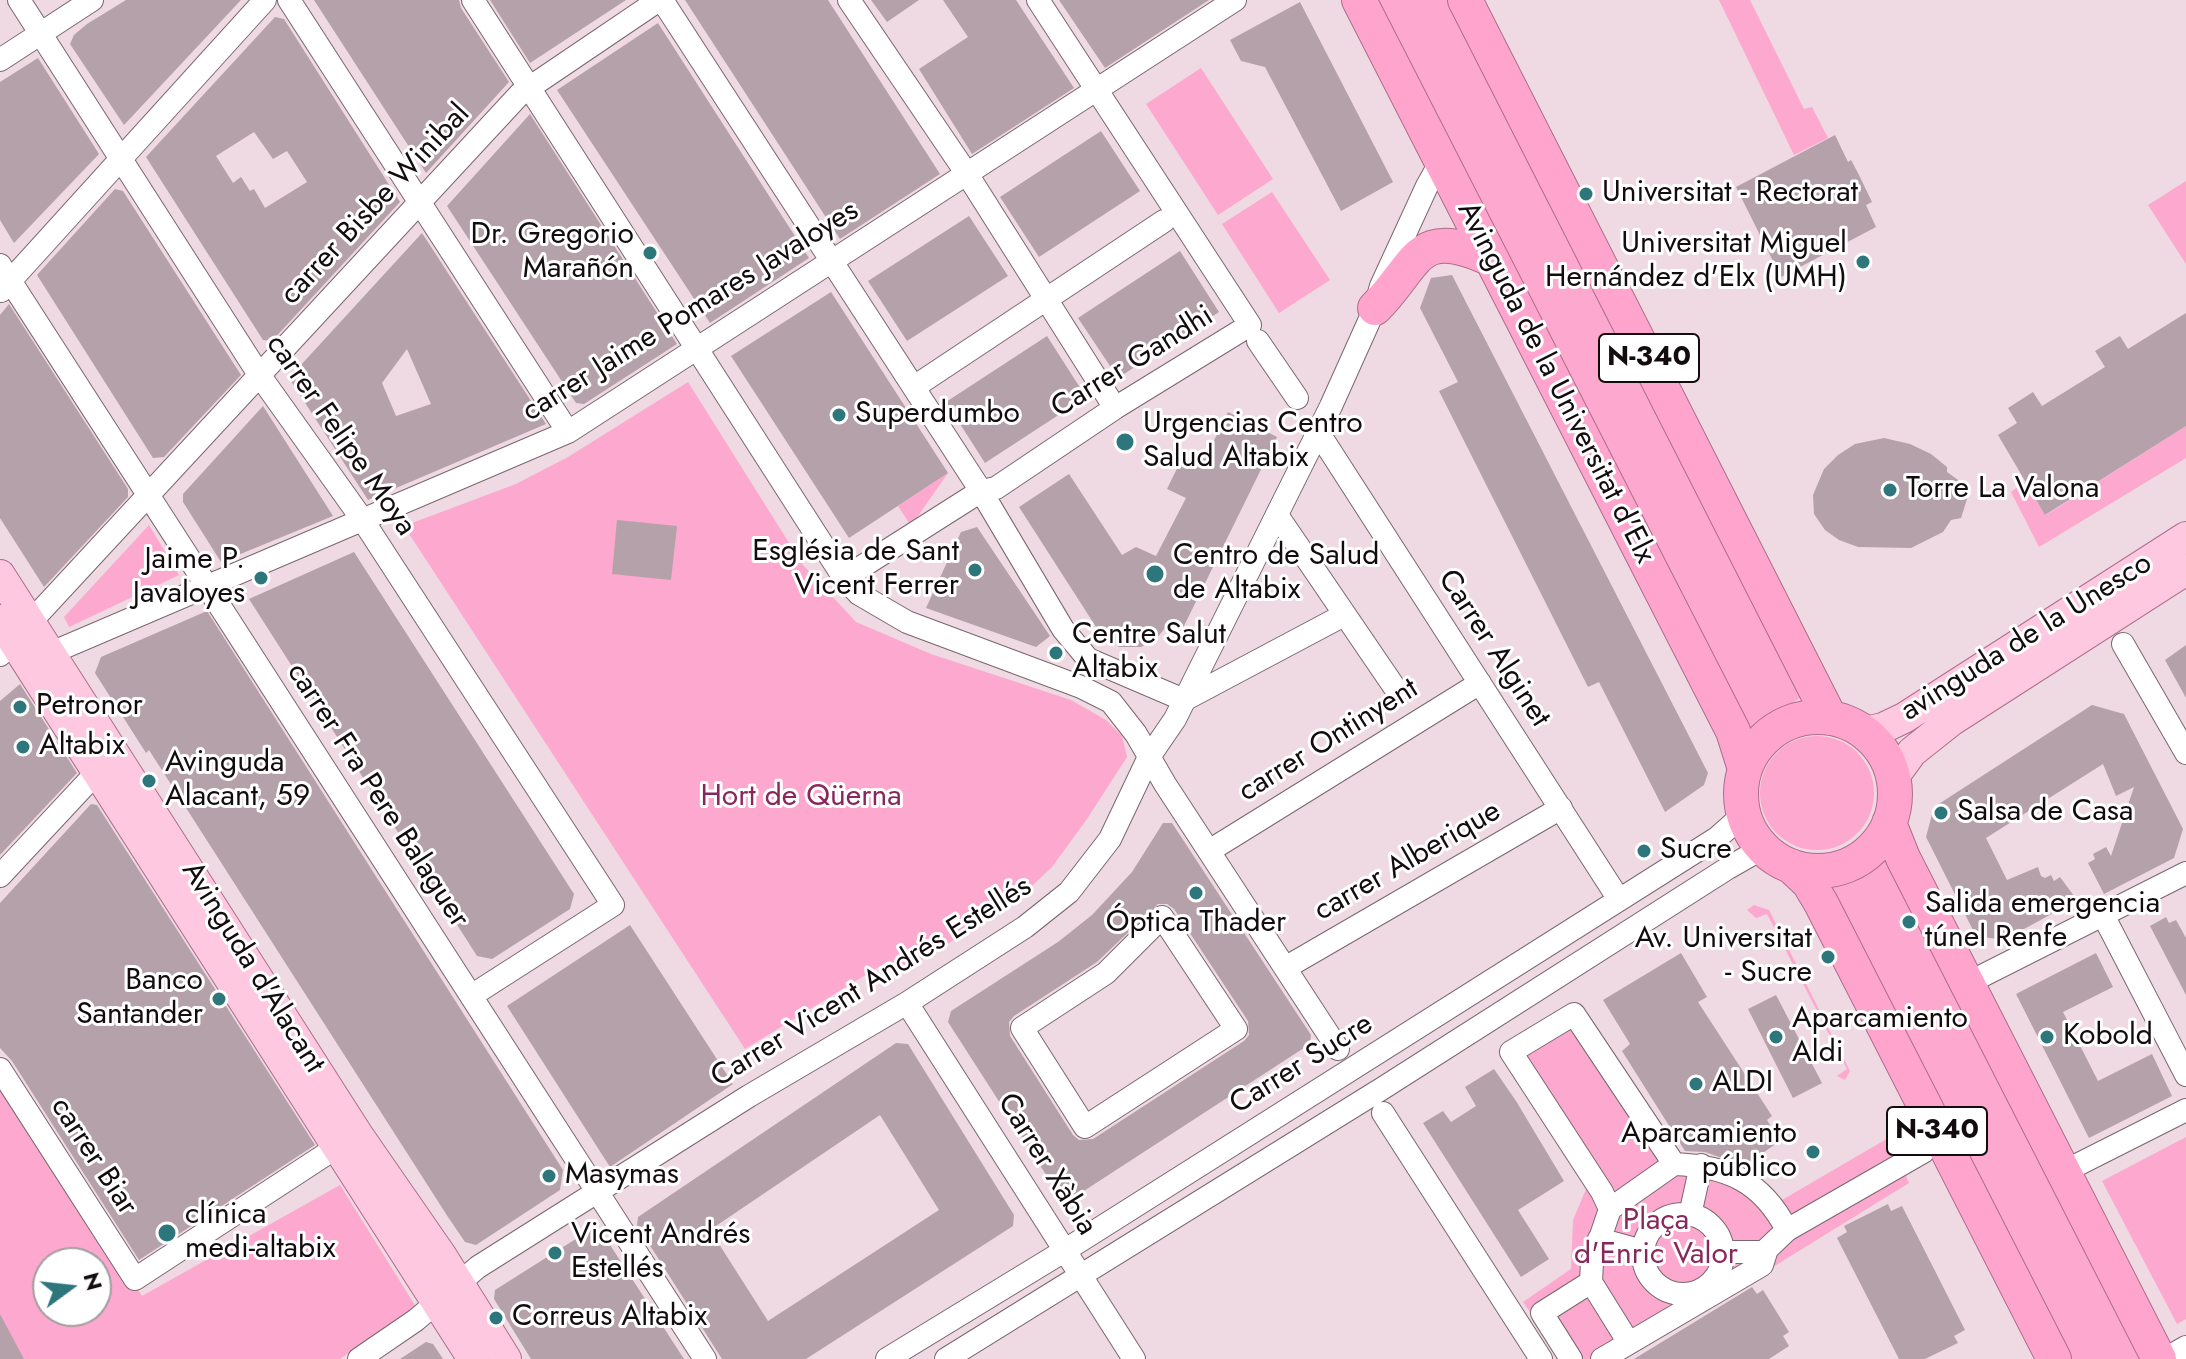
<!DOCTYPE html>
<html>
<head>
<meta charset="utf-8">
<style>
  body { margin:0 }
  #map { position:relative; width:2186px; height:1359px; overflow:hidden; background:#efd9e2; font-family:Jost,sans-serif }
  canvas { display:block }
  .north { position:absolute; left:32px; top:1247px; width:80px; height:80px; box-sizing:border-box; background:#fff; border:2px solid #a19e9f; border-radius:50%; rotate:75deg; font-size:22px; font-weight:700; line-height:32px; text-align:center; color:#130c0f }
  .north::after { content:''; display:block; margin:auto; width:28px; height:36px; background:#2d777c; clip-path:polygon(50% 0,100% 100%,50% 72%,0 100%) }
</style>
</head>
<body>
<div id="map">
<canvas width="2186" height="1359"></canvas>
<div class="north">N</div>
</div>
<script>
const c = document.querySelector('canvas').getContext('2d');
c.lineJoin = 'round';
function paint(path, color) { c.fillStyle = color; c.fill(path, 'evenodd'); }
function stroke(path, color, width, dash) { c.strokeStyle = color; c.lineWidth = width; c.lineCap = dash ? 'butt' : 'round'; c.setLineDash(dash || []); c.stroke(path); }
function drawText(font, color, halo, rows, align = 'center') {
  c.font = font + ' Jost,sans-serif'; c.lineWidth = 6; c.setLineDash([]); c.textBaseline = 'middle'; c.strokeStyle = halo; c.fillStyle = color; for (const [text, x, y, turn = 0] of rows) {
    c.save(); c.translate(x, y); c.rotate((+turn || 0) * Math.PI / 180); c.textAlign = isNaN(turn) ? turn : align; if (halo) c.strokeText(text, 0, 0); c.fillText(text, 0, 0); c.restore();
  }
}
const green = new Path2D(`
  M1372,0h88l356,687 -67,46z
  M1719,0h31l54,109 8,-2 16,31 -34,17z
  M1201,68l72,111 -55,36 -72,-111z
  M2186,181v83l-38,-59z
  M1272,192l58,88 -51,33 -57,-89z
  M688,382l115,183 53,57 75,32 140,46 35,20 16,16 5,21 -40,62 -35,48 -38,36 -120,74 -9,-14 -140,86 -341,-523 112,-42 52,-27z
  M2186,426v32l-147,89 -28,-55 13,-10 22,33z
  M948,473l-37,53 -13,-20z
  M149,525l30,50 -110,52 -5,-10z
  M1760 793a57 57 0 1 1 114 0a57 57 0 1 1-114 0Z
  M1887,853l261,506h-85l-243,-470 37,-12z
  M1754,905l15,5 81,161 -5,9 -8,-4 10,-7 -80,-155 -11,4 -9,-8z
  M1573,1005l104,153 72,15 33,27 108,-63 19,46 -285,176h-61l-40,-57 48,-33 2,-49 16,-38 -83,-131z
  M0,1076l142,220 198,-111 76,122 -76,52h-340zM48,1263h48v48h-48z
  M2186,1137v182l-9,5 -75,-143z`);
const building = new Path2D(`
  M126,0h115l-117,125 -54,-81 4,-9 13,-11z
  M314,0h145l2,8 48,74 -83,91z
  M490,0h136l-96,63z
  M685,0h143l112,174 -100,65z
  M871,0h48l-32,22z
  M943,0h73l58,88 -102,66 -53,-85 49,-32z
  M1059,0h150l-104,68z
  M1300,2l93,180 -52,29 -76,-144 -24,-6 -11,-21z
  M275,17l9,2 116,183 -128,139 -9,-1 -117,-183zM254,132l19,27 14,-8 20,31 -42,26 -11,-19 -4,2 -9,-14 -8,6 -17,-27z
  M658,23l151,235 -99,65 -153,-233z
  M38,58l61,96 -85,89 -14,-23v-138z
  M530,114l147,230 -93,60 -8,-1 -129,-197z
  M1101,131l39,60 -101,66 -39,-60z
  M1835,135l13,27 3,-2 7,13 14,29 -6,3 10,22 -95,50 -45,-90z
  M115,189l8,2 118,184 -77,82 -11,1 -116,-183z
  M969,216l39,60 -101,65 -39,-60z
  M422,233l124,191 -178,76 -79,-122zM407,349l24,55 -35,12 -14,-33z
  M1180,251l39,61 -101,66 -40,-60z
  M1452,275l256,498 -4,12 -39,27 -66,-130 -11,5 -149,-296 19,-9 -38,-74 11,-30z
  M831,292l117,181 -99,65 -118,-182z
  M9,304l119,185v8l-84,90 -44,-69v-203z
  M2186,313v113l-141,89 -47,-80 19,-12 -9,-15 25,-16 9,14 63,-39 -10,-16 25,-15 8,13z
  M1047,336l39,61 -101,66 -39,-61z
  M263,406l70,110 -112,46 -38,-60v-8z
  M1228,412l49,25 -97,197 -14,-7 -10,12 -15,8h-22l-21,-17 -79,-123 50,-33 53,81 14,-8 20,9 30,-58 -19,-9 16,-33 14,6 3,-6 5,3z
  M1884,438l26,6 21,10 16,13v5l18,13 3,11 -7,22 -10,2 -8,12 -32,16 -53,-1 -19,-7 -14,-10 -11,-16 -1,-19 11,-26 14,-14 17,-11z
  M617,520l60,6 -6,54 -59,-6z
  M977,527l73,109 -14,11 -110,-39 35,-76z
  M354,552l220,342 -4,15 -78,50 -15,-3 -228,-357z
  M207,611l356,559 -3,20 -84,55 -11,-3 -17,-25 -299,-467 -3,3 -51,-80 6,-16z
  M2186,645v53l-21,-38z
  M20,684l57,89 -77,82v-154z
  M2092,705l32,9 59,115 -9,29 -70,36 -16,-31 7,-4 -2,-5 13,-7 5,9 23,-69 -18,9 -13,-32 -117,74 21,42 31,-13 3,9 4,2 6,-3 3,6 6,-4 17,23 -73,40 -28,-4 -50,-99 8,-30z
  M91,804l6,1 218,340 -176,115 -127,-199 -12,-13v-145z
  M1163,823h9l139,212 -1,9 -240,156 -9,-2 -113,-176 3,-11 107,-69 34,-27 40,-43zM1158,904h9l7,5 74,112 1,14 -5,6 -151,98 -14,1 -6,-5 -63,-99 -1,-14 5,-6 83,-54z
  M2166,917l3,6 7,-3 10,18v57l-36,-69z
  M630,925l103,159 -123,83 -103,-161z
  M1681,953l26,44 -9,5 74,114 -5,4 13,21 -36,25 -39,-14 -20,-1 -63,-100 8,-7 -27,-44z
  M2096,953l17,34 -50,25 35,69 54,-27 20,42 -83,42 -73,-144z
  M1776,995l46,88 -29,15 -45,-89z
  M896,1043l12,1 106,171 -1,11 -207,133h-84l-85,-134 1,-8zM880,1115l59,95 -171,111 -58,-91z
  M1494,1069l22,32 48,80 -46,29 31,49 -28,18 -98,-154 20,-12 8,11 25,-16 -11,-19z
  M1888,1204l3,7 11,-5 63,124 -11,6 4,7 -33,16h-26l-62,-121 10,-6 -3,-6z
  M590,1230l11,1 83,128h-153l-37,-60 1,-9z
  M1752,1287l5,7 6,-4 26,42 -6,4 6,10 -20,13h-135z
  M0,1314l24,45h-24z
  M426,1342l7,2 10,15h-43z`);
const minor = new Path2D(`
  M19,0l241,376 102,143 251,386 -142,91
  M289,0l279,432
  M473,0l371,578 15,16 48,28 174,65 30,15 25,32 29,50 173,265
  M662,0l319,491 82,138 25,30 96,41 160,-85
  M849,0l118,174 148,234
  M0,60l92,-60
  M0,265l705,1094
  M1,291l264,-291
  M1258,341l39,57
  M914,387l250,-166
  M1318,432l300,466
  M1277,515l120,176
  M844,578l137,-87 15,-3 119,-80 135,-83 -212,-325
  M2123,644l63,109
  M37,648l14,5 517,-221 667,-432
  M0,655l520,-561 139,-94
  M1209,851l271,-168
  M0,876l97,-104
  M2103,915l83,160
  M1162,917l74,112 -151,98 -63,-99 84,-55z
  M1285,968l276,-160
  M1968,983l218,-110
  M907,1003l227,356
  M0,1069l135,210 202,-132
  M1383,1113l158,246
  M2077,1165l109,-55
  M1610,1209l64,-45
  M1643 1254a40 40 0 1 1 80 0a40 40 0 1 1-80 0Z
  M1690,1215l11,-50
  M1599,1239l44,12
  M1722,1252h44
  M1591,1282l38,61
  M359,1359l57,-39 62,-53 271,-171 158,-93 118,-76 44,-35 41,-53 39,-82 26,-38 156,-313 44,-98 6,-22 46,-100 14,-25
  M887,1359l177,-108 653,-413 27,-24
  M946,1359l437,-271 345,-220 35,-20
  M1571,1359l-29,-46 49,-31 1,-20 18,-53 -8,-17 -91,-140 63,-38 100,150c53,2 88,17 113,66
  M1602,1359l160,-94 5,-16 20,-19 136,-78
  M2165,1359l21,-12`);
const major = new Path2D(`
  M0,575l358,560 83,120 65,104
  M0,620l473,739
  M1865,732l18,-4 21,-10 282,-181
  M1893,778l19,-26 39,-31 235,-151`);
const highway = new Path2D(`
  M1359,0l374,731 12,38
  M1465,0l365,718
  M1375,308c44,-44 40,-84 116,-49
  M1741 794a77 77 0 1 1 154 0a77 77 0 1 1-154 0Z
  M1889,823l14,35 256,501
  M1791,866l18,17 12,20 233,456`);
const markers = [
  [1586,194,8,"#2d777c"],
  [650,253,8,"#2d777c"],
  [1863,262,8,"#2d777c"],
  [839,415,8,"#2d777c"],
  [1125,442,10,"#2d777c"],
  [1890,490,8,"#2d777c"],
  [975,570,8,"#2d777c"],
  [1155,574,10,"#2d777c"],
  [261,578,8,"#2d777c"],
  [1056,653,8,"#2d777c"],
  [20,707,8,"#2d777c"],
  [23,747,8,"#2d777c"],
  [149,781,8,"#2d777c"],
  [1941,813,8,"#2d777c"],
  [1644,851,8,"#2d777c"],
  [1196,893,8,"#2d777c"],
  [1909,922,8,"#2d777c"],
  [1828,957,8,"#2d777c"],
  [219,999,8,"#2d777c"],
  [1776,1037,8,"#2d777c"],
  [2047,1037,8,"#2d777c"],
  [1696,1084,8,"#2d777c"],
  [1813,1152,8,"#2d777c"],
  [549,1176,8,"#2d777c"],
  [167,1233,10,"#2d777c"],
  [555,1253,8,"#2d777c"],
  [496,1318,8,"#2d777c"]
];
const shields = [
  [1649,358,100],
  [1937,1131,100]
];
const shieldNames = [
  ["N-340",1649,358],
  ["N-340",1937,1131]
];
const poiNames = [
  ["Universitat - Rectorat",1602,194],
  ["Dr. Gregorio",634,236,"right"],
  ["Marañón",634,270,"right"],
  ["Universitat Miguel",1847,245,"right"],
  ["Hernández d'Elx (UMH)",1847,279,"right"],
  ["Superdumbo",855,415],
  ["Urgencias Centro",1143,425],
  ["Salud Altabix",1143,459],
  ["Torre La Valona",1906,490],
  ["Església de Sant",959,553,"right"],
  ["Vicent Ferrer",959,587,"right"],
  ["Centro de Salud",1173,557],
  ["de Altabix",1173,591],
  ["Jaime P.",245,561,"right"],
  ["Javaloyes",245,595,"right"],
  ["Centre Salut",1072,636],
  ["Altabix",1072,670],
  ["Petronor",36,707],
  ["Altabix",39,747],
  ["Avinguda",165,764],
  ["Alacant, 59",165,798],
  ["Salsa de Casa",1957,813],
  ["Sucre",1660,851],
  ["Salida emergencia",1925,905],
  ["túnel Renfe",1925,939],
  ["Óptica Thader",1196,924,"center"],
  ["Av. Universitat",1812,940,"right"],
  ["- Sucre",1812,974,"right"],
  ["Banco",203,982,"right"],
  ["Santander",203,1016,"right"],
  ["Aparcamiento",1792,1020],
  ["Aldi",1792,1054],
  ["Kobold",2063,1037],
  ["ALDI",1712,1084],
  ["Aparcamiento",1797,1135,"right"],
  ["público",1797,1169,"right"],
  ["Masymas",565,1176],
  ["clínica",185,1216],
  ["medi-altabix",185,1250],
  ["Vicent Andrés",571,1236],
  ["Estellés",571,1270],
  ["Correus Altabix",512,1318]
];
const streetNames = [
  ["carrer Bisbe Winibal",376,205,-47],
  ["carrer Jaime Pomares Javaloyes",691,312,-32],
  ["Carrer Gandhi",1133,363,-32],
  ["Avinguda de la Universitat d'Elx",1555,383,63],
  ["carrer Felipe Moya",340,436,55],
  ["avinguda de la Unesco",2027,638,-32],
  ["Carrer Alginet",1493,649,57],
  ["carrer Ontinyent",1329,741,-32],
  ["carrer Fra Pere Balaguer",377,796,57],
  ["carrer Alberique",1408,862,-30],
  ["Avinguda d'Alacant",252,968,58],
  ["Carrer Vicent Andrés Estellés",872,983,-32],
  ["Carrer Sucre",1302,1065,-32],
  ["carrer Biar",93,1157,57],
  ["Carrer Xàbia",1046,1165,58]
];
const parkNames = [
  ["Hort de Qüerna",801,798],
  ["Plaça",1656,1222],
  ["d'Enric Valor",1656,1256]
];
paint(green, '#fda8ce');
paint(building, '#b5a1a9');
stroke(minor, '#7a676f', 24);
stroke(major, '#ac6f8a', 32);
stroke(highway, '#ac6f8a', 36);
stroke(minor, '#fff', 22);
stroke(major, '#ffc8e1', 30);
stroke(highway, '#ffa4cd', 34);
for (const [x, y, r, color] of markers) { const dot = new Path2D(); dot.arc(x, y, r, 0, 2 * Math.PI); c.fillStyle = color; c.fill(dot); stroke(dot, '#fff', 3); }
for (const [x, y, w] of shields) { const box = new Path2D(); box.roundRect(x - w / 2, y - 24, w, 48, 6); c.fillStyle = '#fff'; c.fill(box); stroke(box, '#130c0f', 2); }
drawText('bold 28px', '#130c0f', null, shieldNames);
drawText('30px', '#130c0f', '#fff', poiNames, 'left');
drawText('30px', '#130c0f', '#fff', streetNames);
drawText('30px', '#88275b', '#fff', parkNames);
</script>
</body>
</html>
